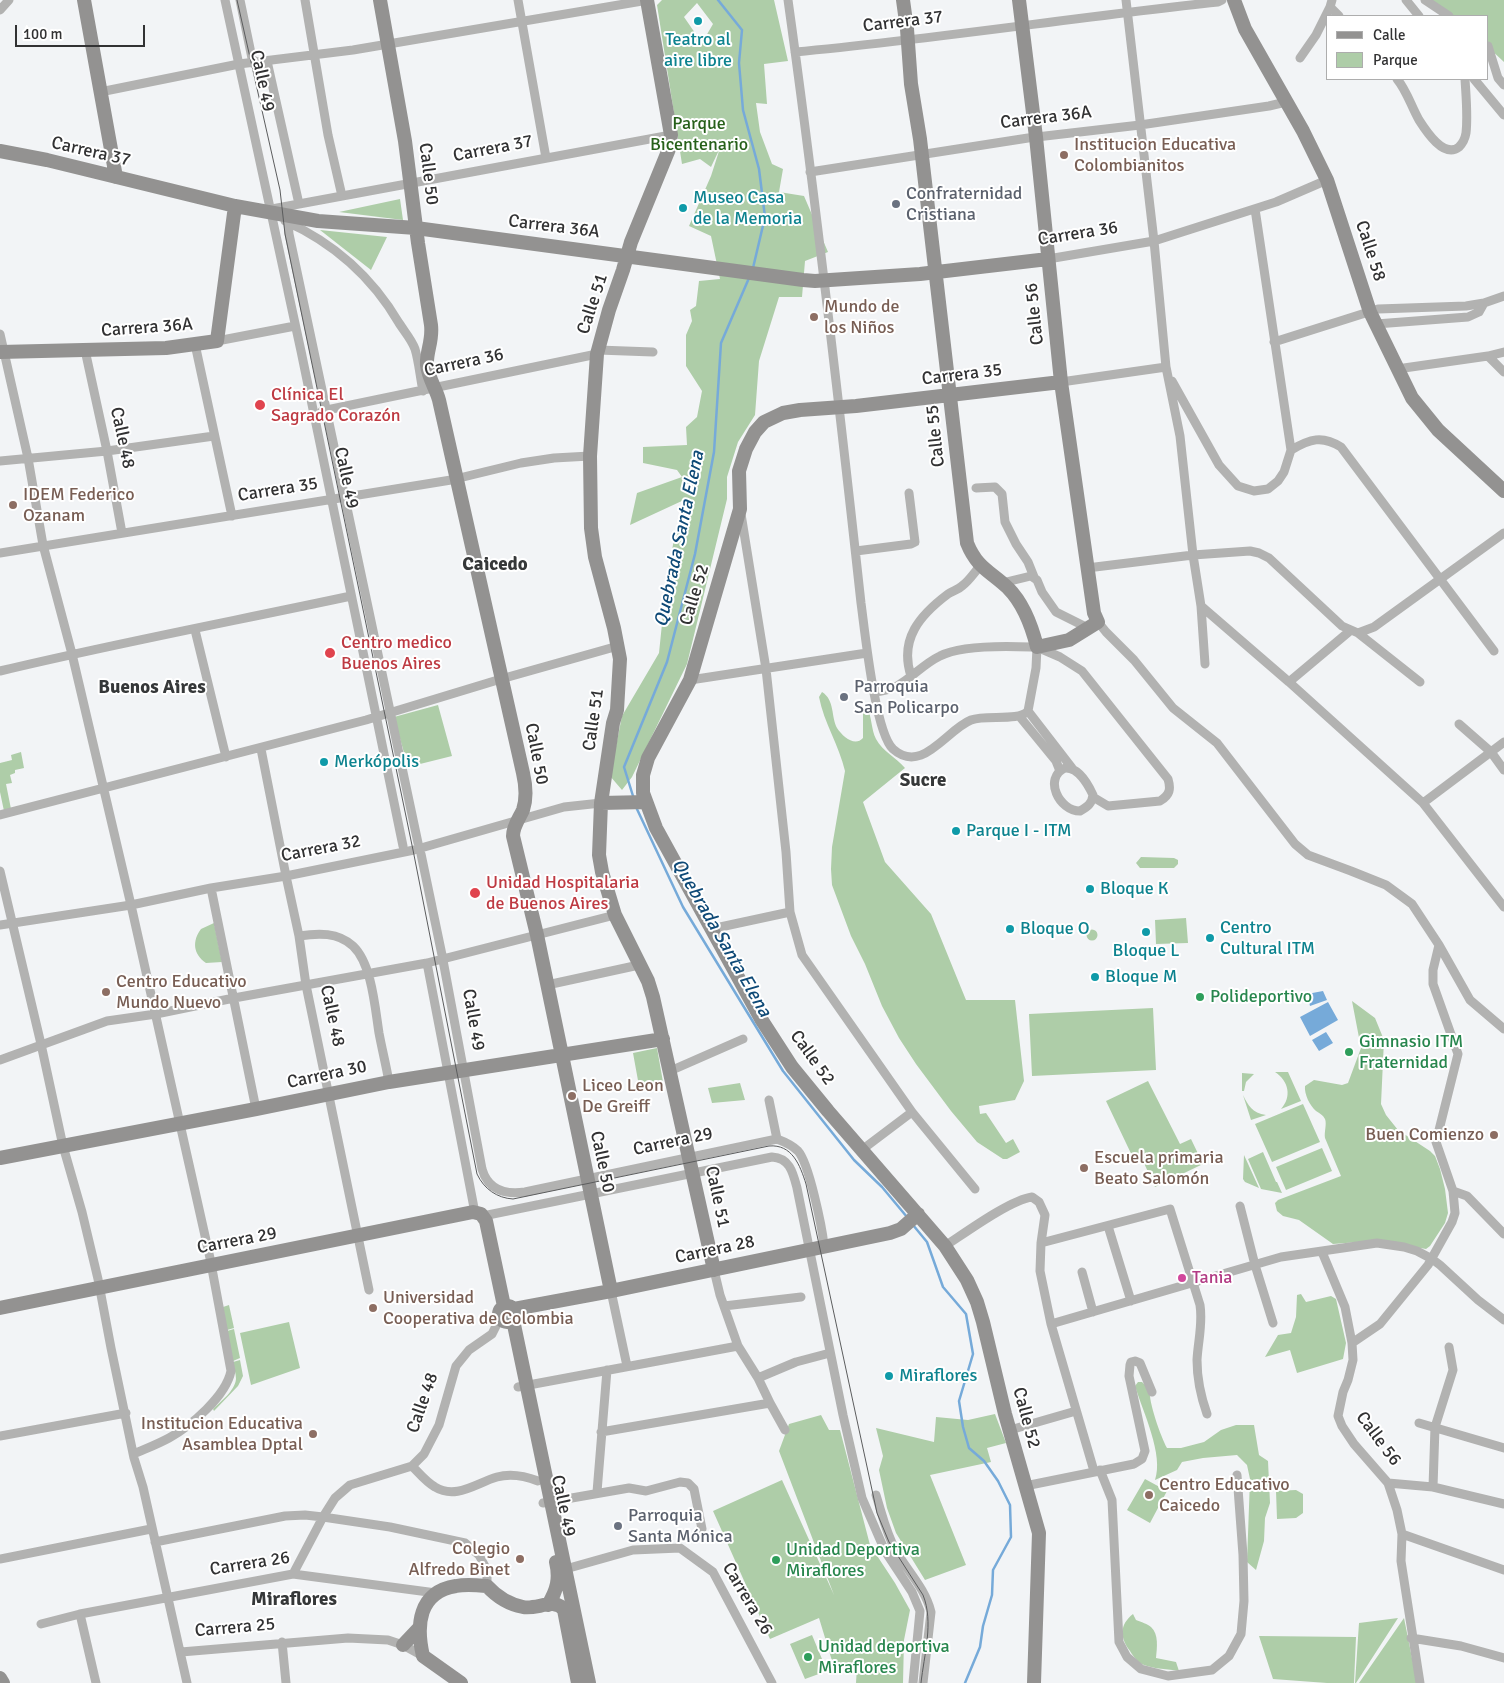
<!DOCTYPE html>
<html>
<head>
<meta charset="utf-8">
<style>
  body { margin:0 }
  #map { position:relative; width:1504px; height:1683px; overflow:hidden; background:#f2f4f6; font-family:Signika,sans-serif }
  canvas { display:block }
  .legend { position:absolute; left:1326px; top:15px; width:162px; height:65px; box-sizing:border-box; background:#fff; border:1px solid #adadad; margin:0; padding:6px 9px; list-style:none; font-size:15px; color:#323233 }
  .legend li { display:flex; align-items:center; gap:10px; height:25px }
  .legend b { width:25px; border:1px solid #adadad }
  .scale { position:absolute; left:15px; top:25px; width:130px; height:22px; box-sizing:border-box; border:2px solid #323233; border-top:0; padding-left:6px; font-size:15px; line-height:18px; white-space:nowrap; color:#323233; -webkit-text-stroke:4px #fff; paint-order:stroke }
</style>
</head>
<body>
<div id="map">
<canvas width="1504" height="1683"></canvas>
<ul class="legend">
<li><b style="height:6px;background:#939291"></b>Calle</li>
<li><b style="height:14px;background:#aecda8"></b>Parque</li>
</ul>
<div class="scale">100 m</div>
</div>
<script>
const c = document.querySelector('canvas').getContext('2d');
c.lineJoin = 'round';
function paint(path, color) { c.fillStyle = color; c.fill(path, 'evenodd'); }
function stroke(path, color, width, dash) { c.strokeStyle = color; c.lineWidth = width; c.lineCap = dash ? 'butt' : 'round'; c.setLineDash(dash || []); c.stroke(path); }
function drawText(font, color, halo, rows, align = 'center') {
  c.font = font + ' Signika,sans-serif'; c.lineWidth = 4; c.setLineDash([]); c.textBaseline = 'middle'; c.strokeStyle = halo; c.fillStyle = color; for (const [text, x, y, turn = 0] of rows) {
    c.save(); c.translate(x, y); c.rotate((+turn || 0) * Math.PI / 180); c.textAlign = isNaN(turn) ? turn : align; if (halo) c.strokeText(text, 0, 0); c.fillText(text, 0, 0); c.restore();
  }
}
const green = new Path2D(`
  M662,0h112l14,61 -24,3 3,40 -11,-1 4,29 12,32 11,5 -4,23 25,4 24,56 -23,9 -3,36h-23l-20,64 -4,54 -17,27 -11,35v22l-40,165 -55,113 -10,13 -12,-14 12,-60 37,-63 7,-68 8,-46 13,-30 -3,-9 -54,25 7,-32 45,-16 -5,-7 -34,-7v-16l44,-2 -1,-18 11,-10 5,-26 -16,-25v-31l6,-14 -2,-11 6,-4 3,-25 21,-2 -9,-43 -22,-10 22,-50 9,-28 -9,19 -11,-8 -18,5 -25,-159zM697,3l16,21 -11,19 -18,-26z
  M1427,0h77v62l-16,-15v-31h-38z
  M400,199l3,21 -64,-8z
  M320,230l67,7 -16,33z
  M822,692c13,8 9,25 15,36 6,9 18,19 26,10v-28l2,-3h2c5,10 4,22 9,32 7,13 20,18 29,29l-42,34 22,60 46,52 35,86h49l9,81 -9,19 -36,6 1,8 6,-1 20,30 7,-4 7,13 -13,7h-4l-26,-17 -26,-31 -35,-47 -17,-26 -17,-32 -17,-42 -14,-28 -19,-51 -1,-16 1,-22 13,-76c-6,-26 -21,-48 -26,-74z
  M438,705l14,51 -44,11 -14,-50z
  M21,752l3,16 -9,2v3l-5,2 2,8 -6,1 5,25 -7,2 -4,-19v-29l12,-3 -1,-5z
  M1141,857l33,1 4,2v4l-4,4h-34l-4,-5z
  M1186,918l2,25 -32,1 -1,-24z
  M214,923l8,39 -16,1c-13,-9 -14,-22 -5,-34z
  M1086.5 935a5.5 5.5 0 1 1 11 0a5.5 5.5 0 1 1-11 0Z
  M1352,1001l23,17 9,22 -3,64 5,11 12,15 32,21 5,5 5,13 5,20 3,24 -3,10 -15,23 -4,3 -38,-7 -17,-1 -38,3 -34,-24 -16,-4 -6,-5 -2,-8 3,-3 63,-24 -16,-38c-1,-6 2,-14 0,-19 -2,-4 -6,-6 -9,-8 -6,-5 -12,-17 -11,-25l9,-6 28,5 6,-2 13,-35z
  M1153,1008l3,62 -124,6 -3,-62z
  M657,1048l6,34 -24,4 -6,-33z
  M1275,1072h13l13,29 -20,8c11,-12 8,-28 -6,-37z
  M1242,1073l12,1 -8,8 -2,9h-2z
  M1148,1081l32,63 11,-5 12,25 -48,23 -12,-26 -7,3 -30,-63z
  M740,1083l5,17 -33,3 -4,-15z
  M1243,1095c5,10 9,18 23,20l-15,5z
  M1303,1104l17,38 -48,20 -17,-38z
  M1322,1148l10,23 -46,19 -10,-23z
  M1263,1152l13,30h1l5,11 -21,-4 -13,-30z
  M1244,1155l15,33 -14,-6 -2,-3z
  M1301,1294l5,8 25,-6 5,3 10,44 -3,16 -46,14 -7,-23 -25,7 13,-22 13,-2 5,-16 1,-22z
  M229,1305l5,23 -7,2 -4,-23z
  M289,1322l11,46 -49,17 -11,-52z
  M234,1329l6,29 -7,3 -6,-30z
  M240,1360l3,16 -5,10 -24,25 -1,-2c7,-7 22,-18 23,-30 0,-5 -2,-12 -3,-17z
  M1138,1382h4l8,8c-2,11 11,47 17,58h14l23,-6 17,-12 15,-5h18l5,30 9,6 2,42 -5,15 -1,23 -8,29 -9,-8 3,-83 -3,-14 -10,-10 -34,3 -21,4 -5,8 -22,10c9,-25 -12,-68 -20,-94z
  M995,1414l11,29 -19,5 4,14 -61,13 36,90 -41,15 -29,-47 -9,-25 -8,-38 4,-14 -7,-28 58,14 2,-25 32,3z
  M821,1415l8,15h11l30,115 25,38 15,27 -6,30 -1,43h-47l1,-16 -24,-3 -14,-46 -49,21 -57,-128 69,-31 52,115 -55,-144 10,-27z
  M1145,1479l22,12 -17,32 -23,-13z
  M1296,1490l7,4v19l-7,5 -19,1 -1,-28z
  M1133,1614l3,6c5,2 12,4 15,7 8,7 6,21 5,31l20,4 3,9c-11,-2 -25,-2 -35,-6 -6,-2 -11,-9 -14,-14 -10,-13 -11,-26 3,-37z
  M1398,1618l-42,65h-1l4,-60z
  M1404,1618l13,65h-58z
  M812,1635l15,36 -22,8 -15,-35z
  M1259,1636l97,1 -2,46h-27l-54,-4z`);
const water = new Path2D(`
  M1323,991l4,9 -17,6 -3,-12z
  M1328,1002l10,18 -28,16 -10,-19z
  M1326,1032l7,11 -14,8 -7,-11z`);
const stream = new Path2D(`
  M718,0l24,30 -3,33 4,47 16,59 6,48 -12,51
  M633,796l-9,-29 43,-105 28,-108 19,-102 7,-109 28,-65
  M636,807l47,100 100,164 71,89 28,27 25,30
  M913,1225l14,17 16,45 23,27 7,40 -14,47 4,26 6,21 15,13 14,20 12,24 1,32 -18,33 -1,25 -9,31 -3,21 -15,36`);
const street = new Path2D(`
  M225,0l76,351 102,495
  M240,0l13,63
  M305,0l23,135 14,61
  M518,0l28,158
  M788,0c28,201 51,402 73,603 4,29 14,129 32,146 29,26 53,-19 78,-29 15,-6 47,2 57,-9
  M1126,0l28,241 12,126 14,69 13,119 8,51 4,58
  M1406,0l13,16
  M1425,0l24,16
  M1330,7l9,9
  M0,10l9,-10
  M1488,46l10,32 6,7
  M795,52c141,-13 282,-35 423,-50l4,-2
  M1300,58l16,-23 14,-28 2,-7
  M267,61l32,143
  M1397,79c10,12 14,27 22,41 7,11 25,39 40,27 4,-4 6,-8 7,-14 2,-17 0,-37 -1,-54
  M1474,79l30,36
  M100,92l139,-28 114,-14 295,-50
  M810,172l218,-34 112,-13 129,-19 17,-4
  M272,209l399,-74
  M1255,209l36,241
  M285,221c49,22 87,56 114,102 5,8 13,17 16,26 4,13 5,28 8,42
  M288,222l1,12 129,609
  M1048,259l106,-18 122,-39 51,-22
  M1376,324l92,-7 11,-5 5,-9
  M0,334l28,124 15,87 29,109 59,251 79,353 21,113c-5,25 -40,55 -62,67 -11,6 -24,11 -35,16
  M217,341l78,-15
  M1274,342l104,-33 88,-3 18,-3 20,-7
  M195,344l37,172
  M85,350l22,101 15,82
  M598,350l55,2
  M1488,356l16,16
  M1397,369l91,-13 16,-4
  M1172,381l47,84 19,21 16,5 14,-2 10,-8 6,-9 7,-22c19,-11 31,-15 50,-3l153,204
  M1061,382l105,-15
  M322,411l275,-57
  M0,461l107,-10 107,-15
  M976,488l19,-1 7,7 3,28 11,22 12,18 6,15
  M741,514l25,155 20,183 4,60 12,43 110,157 63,77
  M856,551l55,-7 4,-2 -6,-49
  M0,553l451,-73 70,-17 33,-5 36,-2
  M1087,568l106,-13 57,-4 9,2 10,5 73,68 16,7 62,49
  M1002,583l29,-7 6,4 5,12 14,20 32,16
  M1201,606l88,76 134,121 81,104
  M1098,622l8,10 28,28 39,48 44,35 78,101 13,11 43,16 35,14 26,19 27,41 31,55 34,29
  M195,630l31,127
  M1358,633l16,-6 130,-94
  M0,671c117,-28 234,-50 351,-75
  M911,676c-12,-37 9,-61 37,-82 4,-3 10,-4 14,-8 7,-5 12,-13 18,-20
  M690,680l177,-27
  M1289,682l62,-52
  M874,692c30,-1 41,-24 66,-36 21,-11 67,-10 91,-9h6l23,10 22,14 86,108c3,10 2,16 -8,22l-52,5 -15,-9
  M1028,711l44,57
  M1028,711l8,-43 1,-21
  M1020,717l36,44 4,10
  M1459,724l32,28 13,18
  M261,749l25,127 13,60 7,49 63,305
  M1065,768c13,-1 23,16 28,27 -1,9 -6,12 -13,16 -21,0 -37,-33 -15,-43z
  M1423,803l81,-61
  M0,815l366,-95 135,-41 117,-33
  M421,854l21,101 40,214c6,21 23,26 43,23l252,-53c8,3 15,6 21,12 11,12 24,76 26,94
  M0,871l41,173 22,102 19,66 16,67 13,69 23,110 9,29 44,196
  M211,888l45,221
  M0,925l131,-20 80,-17 75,-12 128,-26 150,-43 37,-4
  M711,929l79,-17
  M299,936c19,-3 39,-4 54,10 19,18 22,62 26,87 3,16 7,32 10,49
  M427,963l48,250
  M547,985l92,-20
  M0,1060l107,-39 49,-7 78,-16 193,-35 188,-48
  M670,1071l73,-32
  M769,1100l8,39
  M863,1149l49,-37
  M1453,1191l14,5 37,38
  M1240,1206l15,59 18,58
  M483,1216l289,-59c18,1 21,16 25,31l46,227 19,83 23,53 27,41 8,19 -7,72
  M1108,1226l23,75
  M1041,1243l129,-34 30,96c3,19 -2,36 -3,55 0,19 4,37 10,54
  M945,1246c20,-13 65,-46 87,-49l7,5 6,13 -4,28 -1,28 11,53 43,147
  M1322,1252l23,55 7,36 1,17 -5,20 -5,12 -5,24 4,10 12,18 34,39 9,27 5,24 -1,27 19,122
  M714,1270l6,25 18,51 20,32 12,25 15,27
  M1082,1272l11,40
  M611,1291l16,75
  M724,1306l77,-9
  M1051,1324l230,-67 96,-14 27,4 13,4 15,8 8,6 38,35 26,20
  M1352,1343l28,-19 48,-59 24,-43 3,-9 -2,-22 -17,-49 22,-88 -25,-70v-14l6,-25
  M758,1378l38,-16 34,-9
  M518,1387l220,-41
  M1419,1423l85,25
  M1010,1430l66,-19
  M601,1432l169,-29
  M0,1436l126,-23
  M412,1466c7,7 14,16 23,21 21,13 41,-4 62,-10 14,-4 28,-1 41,4
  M1100,1470l12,30 7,142 8,15 14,12 27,7 44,-6 17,-14 12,-22 3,-33 -1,-46 -6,-80
  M1388,1483l45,4 71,17
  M1025,1486l109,-22 8,-5 3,-8 -16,-75 1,-11 1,-3 4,-1 5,2 12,29
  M1433,1487l2,-60 18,-57 -4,-23
  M597,1492l10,-122
  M876,1495c6,19 10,38 20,56 12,21 29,37 35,61l-8,71
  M543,1503l86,-15 17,3 34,-9 8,1 6,6 8,40
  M1402,1534l102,36
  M155,1542l130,-26 20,-1 18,2 67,10 75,16 14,12 8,15v16
  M0,1559l151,-30
  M562,1570l71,-20 47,-2 33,24 59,111
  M293,1574l30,-57 12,-19 15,-13 62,-19 12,-12 15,-29 17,-59 13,-16 23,-16 8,-16
  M80,1614l16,69
  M41,1624l39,-10 213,-40 143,19
  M1411,1638l50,8 43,12
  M282,1642l4,41
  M181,1652l167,-14 40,2 15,5 20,11`);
const secondary = new Path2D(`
  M84,0l32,177
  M380,0l25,141 13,102 13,82c2,16 -5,27 -4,40 1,12 9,24 12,35l84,373c3,13 4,25 0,37 -4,9 -10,16 -10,26l24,99 74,356
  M647,0l24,135 -2,14 -38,93 -8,28 -14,40 -12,44 -7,102 1,72 4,29 19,71 6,31 -3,51 -4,13 -12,80 -2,52 3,17 13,43 33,66 5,16 61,273
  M903,0l4,29 4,55 9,55 47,404c10,25 23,28 41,45 16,16 24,39 29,59l32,-7 29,-18 -4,-9 -33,-231 -25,-245 -17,-137
  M1234,0l11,29 58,102 24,49 43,132 42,86 26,32 66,61
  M0,151l47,9 188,46 83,15 98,7 387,52 12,1 105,-7 128,-15
  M0,352l166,-4 51,-7 18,-135
  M601,803l45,-1
  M0,1158l256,-49 133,-27 274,-43
  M499 1314a8 8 0 1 1 16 0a8 8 0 1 1-16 0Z
  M0,1308l473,-96 8,2 5,7 18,85
  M514,1309l97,-18 279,-58 11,-4 17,-15
  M513,1320l76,363
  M548,1605c9,-15 12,-26 8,-43
  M403,1645l17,-18
  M0,1678l3,5
  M461,1683l-38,-27c-7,-30 -5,-64 33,-70 10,-2 20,-1 31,0 10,11 21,18 36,21 13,3 33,-10 41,3l14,73
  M1034,1683l5,-150 -34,-119 -22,-92 -6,-20 -10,-22 -22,-34 -117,-135 -36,-44 -31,-48 -105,-191 -13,-35v-18l5,-17 42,-78 50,-171 -1,-38 7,-22 9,-17 9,-10 19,-9 17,-3 56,-4 205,-24`);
const tram = new Path2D(`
  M237,0l43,190 5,44 128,616 64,324c7,15 20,24 36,25l256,-53c23,-2 31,19 37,38l71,329 12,29 34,53c11,27 1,60 -2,88`);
const markers = [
  [698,21,5,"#0f9aa8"],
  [1064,155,5,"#8d6e63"],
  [896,204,5,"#6b7280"],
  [683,208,5,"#0f9aa8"],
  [814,317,5,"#8d6e63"],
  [260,405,6,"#e0444e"],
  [13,505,5,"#8d6e63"],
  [330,653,6,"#e0444e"],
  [844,697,5,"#6b7280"],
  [324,762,5,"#0f9aa8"],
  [956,831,5,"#0f9aa8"],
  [1090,889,5,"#0f9aa8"],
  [475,893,6,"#e0444e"],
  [1010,929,5,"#0f9aa8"],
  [1146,932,5,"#0f9aa8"],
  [1210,938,5,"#0f9aa8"],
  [1095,977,5,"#0f9aa8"],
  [106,992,5,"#8d6e63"],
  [1200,997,5,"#2e9e5b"],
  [1349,1052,5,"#2e9e5b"],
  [572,1096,5,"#8d6e63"],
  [1494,1135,5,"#8d6e63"],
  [1084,1168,5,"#8d6e63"],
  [1182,1278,5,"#d1479c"],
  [373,1308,5,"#8d6e63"],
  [889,1376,5,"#0f9aa8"],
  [313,1434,5,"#8d6e63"],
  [1149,1495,5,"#8d6e63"],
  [618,1526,5,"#6b7280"],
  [520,1559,5,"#8d6e63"],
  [776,1560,5,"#2e9e5b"],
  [808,1657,5,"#2e9e5b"]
];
const streetNames = [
  ["Carrera 37",903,22,-7],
  ["Calle 49",262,81,78],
  ["Carrera 36A",1046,118,-7],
  ["Carrera 37",493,149,-11],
  ["Carrera 37",91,152,13],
  ["Calle 50",428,174,83],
  ["Carrera 36A",554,227,7],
  ["Carrera 36",1078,234,-9],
  ["Calle 58",1370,251,72],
  ["Calle 51",593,304,-72],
  ["Calle 56",1035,314,-96],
  ["Carrera 36A",147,328,-4],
  ["Carrera 36",464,363,-12],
  ["Carrera 35",962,375,-7],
  ["Calle 55",936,436,-96],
  ["Calle 48",122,438,78],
  ["Calle 49",346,478,78],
  ["Carrera 35",278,490,-9],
  ["Calle 52",695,595,-73],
  ["Calle 51",594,720,-82],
  ["Calle 50",536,754,79],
  ["Carrera 32",321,849,-11],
  ["Calle 48",332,1016,78],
  ["Calle 49",473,1020,80],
  ["Calle 52",812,1058,54],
  ["Carrera 30",327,1075,-12],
  ["Carrera 29",673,1142,-12],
  ["Calle 50",602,1162,78],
  ["Calle 51",717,1197,78],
  ["Carrera 29",237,1241,-11],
  ["Carrera 28",715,1250,-12],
  ["Calle 48",423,1403,-71],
  ["Calle 52",1026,1418,75],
  ["Calle 56",1378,1439,53],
  ["Calle 49",563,1506,78],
  ["Carrera 26",250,1564,-9],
  ["Carrera 26",747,1599,59],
  ["Carrera 25",235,1628,-5]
];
const cultureNames = [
  ["Teatro al",698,40,"center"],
  ["aire libre",698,61,"center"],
  ["Museo Casa",693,198],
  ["de la Memoria",693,219],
  ["Merkópolis",334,762],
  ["Parque I - ITM",966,831],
  ["Bloque K",1100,889],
  ["Centro",1220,928],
  ["Cultural ITM",1220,949],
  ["Bloque O",1020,929],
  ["Bloque L",1146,951,"center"],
  ["Bloque M",1105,977],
  ["Miraflores",899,1376]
];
const parkNames = [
  ["Parque",699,124],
  ["Bicentenario",699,145]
];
const educationNames = [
  ["Institucion Educativa",1074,145],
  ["Colombianitos",1074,166],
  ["Mundo de",824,307],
  ["los Niños",824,328],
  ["IDEM Federico",23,495],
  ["Ozanam",23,516],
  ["Centro Educativo",116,982],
  ["Mundo Nuevo",116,1003],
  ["Liceo Leon",582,1086],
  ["De Greiff",582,1107],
  ["Buen Comienzo",1484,1135,"right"],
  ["Escuela primaria",1094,1158],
  ["Beato Salomón",1094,1179],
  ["Universidad",383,1298],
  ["Cooperativa de Colombia",383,1319],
  ["Institucion Educativa",303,1424,"right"],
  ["Asamblea Dptal",303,1445,"right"],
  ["Centro Educativo",1159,1485],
  ["Caicedo",1159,1506],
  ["Colegio",510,1549,"right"],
  ["Alfredo Binet",510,1570,"right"]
];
const worshipNames = [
  ["Confraternidad",906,194],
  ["Cristiana",906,215],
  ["Parroquia",854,687],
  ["San Policarpo",854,708],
  ["Parroquia",628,1516],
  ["Santa Mónica",628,1537]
];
const healthNames = [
  ["Clínica El",271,395],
  ["Sagrado Corazón",271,416],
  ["Centro medico",341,643],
  ["Buenos Aires",341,664],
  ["Unidad Hospitalaria",486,883],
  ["de Buenos Aires",486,904]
];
const leisureNames = [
  ["Polideportivo",1210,997],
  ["Gimnasio ITM",1359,1042],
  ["Fraternidad",1359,1063],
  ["Unidad Deportiva",786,1550],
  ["Miraflores",786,1571],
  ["Unidad deportiva",818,1647],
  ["Miraflores",818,1668]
];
const hotelNames = [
  ["Tania",1192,1278]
];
const waterNames = [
  ["Quebrada Santa Elena",680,539,-78],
  ["Quebrada Santa Elena",721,938,60]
];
const neighbourhoodNames = [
  ["Caicedo",495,565],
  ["Buenos Aires",152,688],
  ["Sucre",923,781],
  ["Miraflores",294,1600]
];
paint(green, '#aecda8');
paint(water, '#76aad9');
stroke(stream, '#76aad9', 2.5);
stroke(street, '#b2b2b1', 9);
stroke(secondary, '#939291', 14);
stroke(tram, '#5b5c5d', 1);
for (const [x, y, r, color] of markers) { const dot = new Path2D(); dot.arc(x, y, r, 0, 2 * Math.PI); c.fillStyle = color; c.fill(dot); stroke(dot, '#fff', 2); }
drawText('18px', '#323233', '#fff', streetNames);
drawText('18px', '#0d838f', '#fff', cultureNames, 'left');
drawText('18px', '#27601a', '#fff', parkNames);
drawText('18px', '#785e54', '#fff', educationNames, 'left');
drawText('18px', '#5b616d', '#fff', worshipNames, 'left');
drawText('18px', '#be3a42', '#fff', healthNames, 'left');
drawText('18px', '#27864d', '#fff', leisureNames, 'left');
drawText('18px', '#b23c85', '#fff', hotelNames, 'left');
drawText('italic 19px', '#0f4a77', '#fff', waterNames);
drawText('bold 19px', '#363839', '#fff', neighbourhoodNames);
</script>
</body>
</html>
